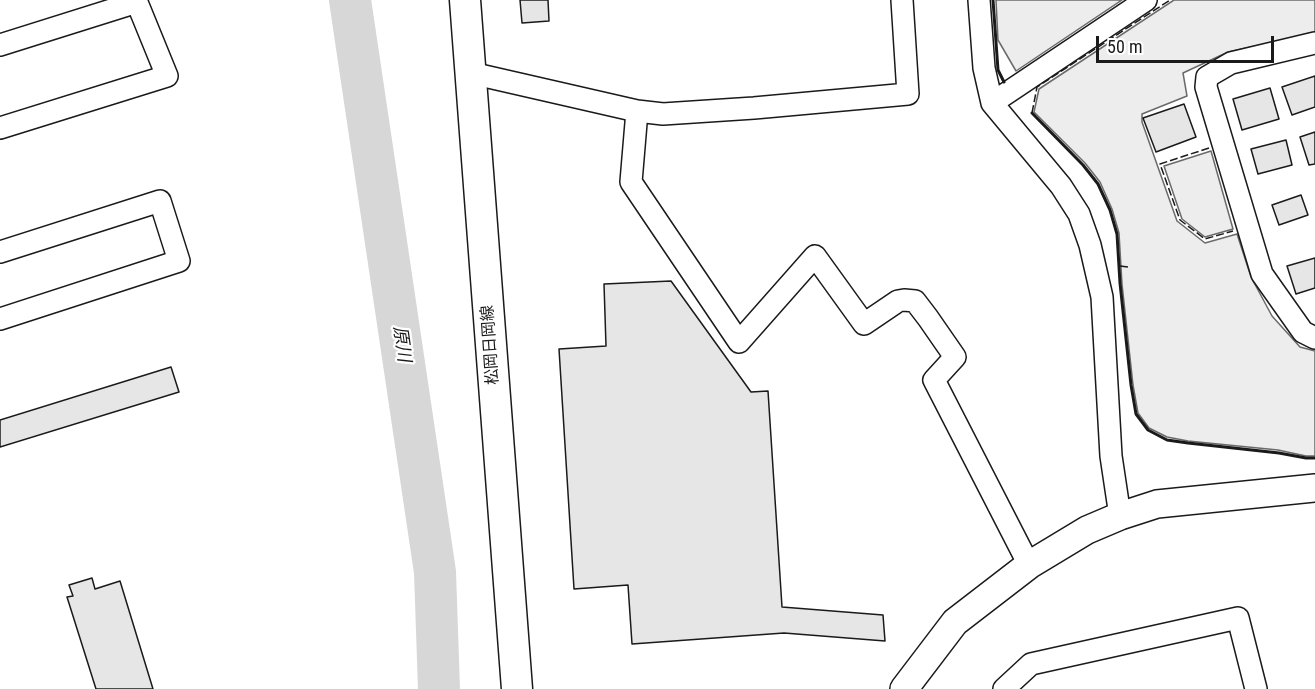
<!DOCTYPE html>
<html>
<head>
<meta charset="utf-8">
<style>
  body { margin:0 }
  #map { position:relative; width:1315px; height:689px; overflow:hidden; background:#fff; font-family:"Roboto Condensed",sans-serif }
  canvas { display:block }
  .scale { position:absolute; left:1096px; top:36px; width:178px; height:27px; box-sizing:border-box; border:3px solid #1a1a1a; border-top:0; padding-left:8px; font-size:18px; line-height:21px; white-space:nowrap; color:#1a1a1a; -webkit-text-stroke:4px #fff; paint-order:stroke }
</style>
</head>
<body>
<div id="map">
<canvas width="1315" height="689"></canvas>
<div class="scale">50 m</div>
</div>
<script>
const c = document.querySelector('canvas').getContext('2d');
c.lineJoin = 'round';
function paint(path, color) { c.fillStyle = color; c.fill(path, 'evenodd'); }
function stroke(path, color, width, dash) { c.strokeStyle = color; c.lineWidth = width; c.lineCap = dash ? 'butt' : 'round'; c.setLineDash(dash || []); c.stroke(path); }
function drawText(font, color, halo, rows, align = 'center') {
  c.font = font + ' "Roboto Condensed","Noto Sans JP",sans-serif'; c.lineWidth = 4.5; c.setLineDash([]); c.textBaseline = 'middle'; c.strokeStyle = halo; c.fillStyle = color; for (const [text, x, y, turn = 0] of rows) {
    c.save(); c.translate(x, y); c.rotate((+turn || 0) * Math.PI / 180); c.textAlign = isNaN(turn) ? turn : align; if (halo) c.strokeText(text, 0, 0); c.fillText(text, 0, 0); c.restore();
  }
}
const built = new Path2D(`
  M996,0h126l-106,71 -18,-31z
  M1174,0h141v33l-87,19 -45,21 4,23 -45,18v8l35,99 28,22 32,-9 14,43 21,39 28,31 15,4v105h-9l-28,-6 -90,-9 -21,-4 -18,-9 -11,-15 -5,-28 -11,-101 -3,-51 -7,-24 -12,-27 -15,-19 -51,-51 5,-23z
  M1211,151l22,78 -28,8 -23,-18 -18,-53z`);
const river = new Path2D(`
  M350,0l85,572 4,117`);
const building = new Path2D(`
  M520,0h28l1,21 -27,2z
  M1315,76v31l-23,8 -10,-28z
  M1270,88l9,31 -37,11 -9,-31z
  M1184,104l12,33 -40,15 -13,-34z
  M1315,132v32l-6,1 -9,-28z
  M1286,140l6,25 -34,9 -7,-25z
  M1301,195l7,20 -29,10 -7,-20z
  M1315,258v30l-19,6 -9,-28z
  M671,281l80,111 17,-1 14,216 101,8 2,26 -101,-8 -152,11 -4,-59 -54,4 -15,-240 47,-3 -2,-62z
  M171,367l8,25 -179,55v-27z
  M92,578l3,11 25,-8 33,108h-57l-29,-92 6,-1 -4,-11z`);
const minor = new Path2D(`
  M979,0l5,68 8,35 69,83 18,28 11,31 12,52 9,159 9,60
  M1315,43l-84,20 -24,14 -1,10 56,187 41,58 12,6
  M0,45l137,-43
  M471,73l166,38 -6,71 108,160 76,-86 49,68 34,-23 6,-1 11,1 13,17 27,39 -21,23 95,185
  M992,103l154,-103
  M637,111l26,3 91,-6 154,-14 -6,-94
  M0,128l167,-52 -31,-76
  M0,252l160,-51 19,60 -179,58
  M1004,689l27,-25 207,-46 18,71`);
const tertiary = new Path2D(`
  M904,689l51,-67 74,-57 58,-35 33,-14 37,-12 158,-16`);
const secondary = new Path2D(`
  M465,0l52,689`);
const fence = new Path2D(`
  M1032,113l5,-26 133,-87
  M1209,148l-49,16 20,56 25,19 28,-8
  M1120,266l8,1`);
const wall = new Path2D(`
  M993,0l5,70 6,12
  M1032,113l51,52 15,19 12,26 7,24 3,49 11,102 5,29 12,16 19,10 21,3 91,10 27,5h9`);
const streetNames = [
  ["松岡日岡線",491,345,-94]
];
const waterNames = [
  ["原川",401,344,82]
];
paint(built, '#ededed');
stroke(built, '#6a6a6a', 1.5);
stroke(river, '#d7d7d7', 42);
paint(building, '#e6e6e6');
stroke(building, '#1a1a1a', 1.5);
stroke(minor, '#1a1a1a', 24);
stroke(tertiary, '#1a1a1a', 30);
stroke(secondary, '#1a1a1a', 33);
stroke(minor, '#fff', 21);
stroke(tertiary, '#fff', 27);
stroke(secondary, '#fff', 30);
stroke(fence, '#1a1a1a', 1.5, [8, 3]);
stroke(wall, '#1a1a1a', 3);
drawText('16px', '#1a1a1a', '#fff', streetNames);
drawText('italic 18px', '#1a1a1a', '#fff', waterNames);
</script>
</body>
</html>
